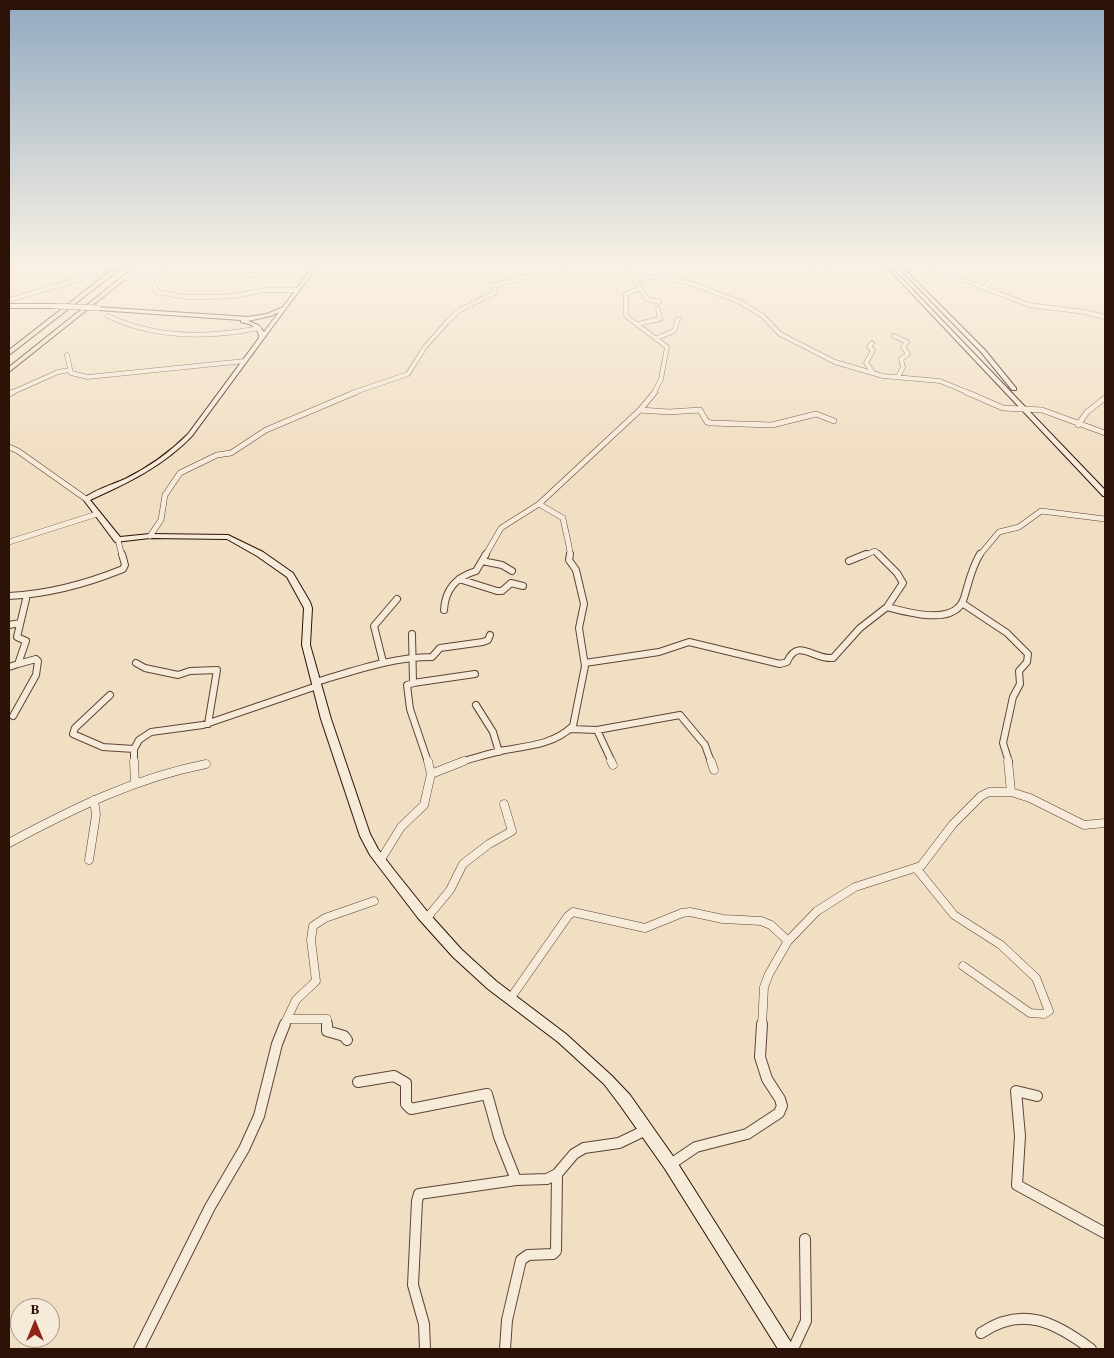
<!DOCTYPE html>
<html>
<head>
<meta charset="utf-8">
<style>
  body { margin:0 }
  #map { position:relative; width:1114px; height:1358px; overflow:hidden; background:#f1dfc4; font-family:"EB Garamond",serif }
  canvas { display:block }
  .frame { position:absolute; inset:0; border:10px solid #2c1107; pointer-events:none }
  .north { position:absolute; left:10px; top:1298px; width:50px; height:50px; box-sizing:border-box; background:#f6ead9; border:1px solid #a59385; border-radius:50%; rotate:0deg; font-size:14px; font-weight:700; line-height:20px; text-align:center; color:#2c1107 }
  .north::after { content:''; display:block; margin:auto; width:18px; height:22px; background:#8f2418; clip-path:polygon(50% 0,100% 100%,50% 72%,0 100%) }
</style>
</head>
<body>
<div id="map">
<canvas width="1114" height="1358"></canvas>
<div class="frame"></div>
<div class="north">B</div>
</div>
<script>
const c = document.querySelector('canvas').getContext('2d');
c.lineJoin = 'round';
function stroke(path, color, width, dash) { c.strokeStyle = color; c.lineWidth = width; c.lineCap = dash ? 'butt' : 'round'; c.setLineDash(dash || []); c.stroke(path); }
function paint(path, color) { c.fillStyle = color; c.fill(path, 'evenodd'); }
const streetFar4 = new Path2D(`
  M87,265l4,11
  M144,265l-17,14h25l5,13 29,5h23l25,-1 31,-6h32
  M625,265l15,23 -14,6v22l41,31 -6,32 -7,14
  M805,265l14,6 23,-6
  M924,265l105,40 56,7 20,5
  M983,265v8l9,9 -8,5
  M9,266l4,-1
  M249,275l16,1 -3,-11
  M148,279l6,-3 6,-9 13,-2
  M636,279l23,-3 34,8 47,18 23,14 17,18 55,28 48,14 57,5 29,12
  M640,289l7,10 12,3
  M9,300l81,-24 27,-11
  M108,316c46,22 101,22 151,12
  M638,324l22,-5 -2,-10
  M894,336l13,6 -4,5 5,7 -7,5 2,8 -5,10
  M657,338l17,-7 4,-12
  M872,343l-3,4 4,3 -7,13 6,8
  M67,355l4,18 17,4 157,-16
  M11,393l47,-21 12,-2
  M352,393l56,-19 17,-27 23,-26 12,-11 36,-18 -4,-6 78,-21`);
const streetFar3 = new Path2D(`
  M966,392l37,16 39,2 63,23
  M9,394l4,-2
  M640,410l29,2 31,-2 7,12 4,1 61,2 44,-11 18,7
  M1078,425l9,-13 18,-14
  M9,447l9,4 68,48
  M539,504l24,14c1,8 8,32 7,38
  M150,536l11,-16 4,-25 15,-22 37,-18 14,-2 35,-23 90,-38
  M118,540l4,16
  M9,542l88,-28
  M485,556l16,-28 38,-24 101,-94 15,-18
  M863,556l12,-5 5,5
  M979,556l20,-24 20,-5 22,-16 64,8`);
const streetFar2 = new Path2D(`
  M482,561l20,4 10,6
  M849,561l17,-7
  M459,579l38,12h5l9,-8 12,3
  M9,596c40,-2 77,-12 114,-27l2,-4 -3,-11
  M962,603l45,30 21,21 -1,8 -8,9 1,13 -7,13 -10,46 6,19
  M887,607c20,5 68,20 77,-9 5,-16 7,-29 16,-44
  M444,610c1,-20 12,-33 32,-39l10,-17
  M9,625l11,-2
  M412,634l1,49 62,-9
  M383,662l-9,-36 23,-27
  M136,663l9,5 33,7 12,-4 27,-1 -9,54
  M585,663l74,-11 30,-10 91,22 7,-2c11,-25 26,-2 46,-4l27,-30 27,-21 16,-24 -6,-10 -19,-19
  M9,667l9,-3
  M316,682c38,-11 76,-25 116,-25l8,-9 43,-6 5,-2 2,-5
  M414,683l-7,2 3,24 18,53
  M110,695l-35,33 -2,6 30,13 31,2
  M476,705l17,27 6,20
  M13,716l23,-41 2,-14 -2,-2 -18,5 8,-23 -9,-4 10,-42
  M570,729l27,1 83,-15 25,30 6,17
  M597,730l15,32
  M134,762v-13l5,-9 12,-8 52,-7 114,-39
  M460,762c15,-4 30,-9 45,-12 25,-4 49,-6 68,-24l12,-60 -6,-38 5,-24 -8,-34 -7,-10 1,-6`);
const streetFar1 = new Path2D(`
  M134,761l1,22
  M611,761l2,4
  M711,761l3,9
  M1008,761l3,31
  M431,774l33,-13
  M9,843c63,-34 126,-65 197,-79
  M89,860l7,-45 -2,-15
  M380,861l21,-34 23,-22 7,-31 -3,-13
  M916,868l38,47 47,30 35,33 13,33 -5,3 -14,-1 -67,-47
  M426,919l24,-29 13,-26 26,-20 23,-13 -8,-27
  M510,999l58,-83 5,-4 72,16 37,-15 8,-1 33,7 38,2 10,4 17,16
  M287,1019h40v6
  M284,1025l12,-25 20,-19 -5,-41 2,-14 12,-8 49,-17
  M762,1025l2,-38 5,-13 19,-33 29,-30 38,-24 66,-21 32,-42 28,-28 8,-4h22l19,6 54,27 21,-2`);
const street = new Path2D(`
  M327,1024v7l17,5 3,4
  M358,1082l36,-6 12,7v21l5,5 76,-15 12,43 17,43
  M1037,1096l-21,-5 4,45 -3,49 88,48
  M671,1164l25,-17 51,-13 32,-21 3,-7 -2,-7 -13,-20 -7,-22 2,-33
  M981,1333c41,-28 74,-11 110,16
  M139,1349l71,-142 34,-58 15,-33 18,-72 8,-20
  M425,1349l-1,-25 -11,-39 4,-84 2,-7 97,-14 31,-1 10,-5 17,-20 10,-6 35,-5 27,-13
  M505,1349l2,-29 14,-60 7,-5 25,-1 3,-3 1,-77
  M793,1349l13,-28 -1,-82`);
const secondary = new Path2D(`
  M314,265h4l-126,171c-29,30 -64,47 -102,64l30,37 30,-3 78,1 35,17 30,21 17,29 2,6 -2,37 21,74 39,115 8,15 16,21 32,40 35,39 35,32 70,53 46,42 18,19 45,64 117,185 3,5h-17l-113,-180 -45,-64 -16,-21 -46,-42 -70,-53 -35,-32 -35,-39 -48,-63 -10,-19 -39,-117 -19,-74 2,-37 -17,-31 -30,-21 -30,-17 -77,-1 -35,4 -32,-43c11,-9 28,-14 42,-20 24,-12 44,-26 63,-45l71,-96c0,-11 -8,-14 -18,-16v-2l-143,-10 -2,-1v-2l152,10 19,-3 16,-7zM279,312l-15,20 -6,-7 -10,-4 22,-5z
  M885,265h4l216,225v6h-2z
  M896,265h4l85,85 31,38v2h-4l-31,-38z
  M9,304h47l3,2 -3,2h-47z`);
const highway = new Path2D(`
  M118,265h7l-116,90v-5z
  M137,265h6l-134,107v-5z`);
const secondaryBridge = new Path2D(`
  M56,306l42,2`);
stroke(streetFar4, '#5d4436', 5);
stroke(streetFar3, '#5d4436', 6);
stroke(streetFar2, '#5d4436', 8);
stroke(streetFar1, '#5d4436', 9);
stroke(street, '#5d4436', 12);
stroke(secondary, '#2c1107', 2);
stroke(highway, '#2c1107', 2);
stroke(streetFar4, '#f6ead9', 4);
stroke(streetFar3, '#f6ead9', 5);
stroke(streetFar2, '#f6ead9', 6);
stroke(streetFar1, '#f6ead9', 8);
stroke(street, '#f6ead9', 10);
paint(secondary, '#f6ead9');
paint(highway, '#f1dfc4');
stroke(secondaryBridge, '#2c1107', 6, []);
stroke(secondaryBridge, '#f6ead9', 5);
const sky = c.createLinearGradient(0, 0, 0, 455);
sky.addColorStop(0, '#91a9c0');
sky.addColorStop(0.58, '#f9f1e4');
sky.addColorStop(1, '#f9f1e400');
c.fillStyle = sky;
c.fillRect(0, 0, 1114, 455);
</script>
</body>
</html>
